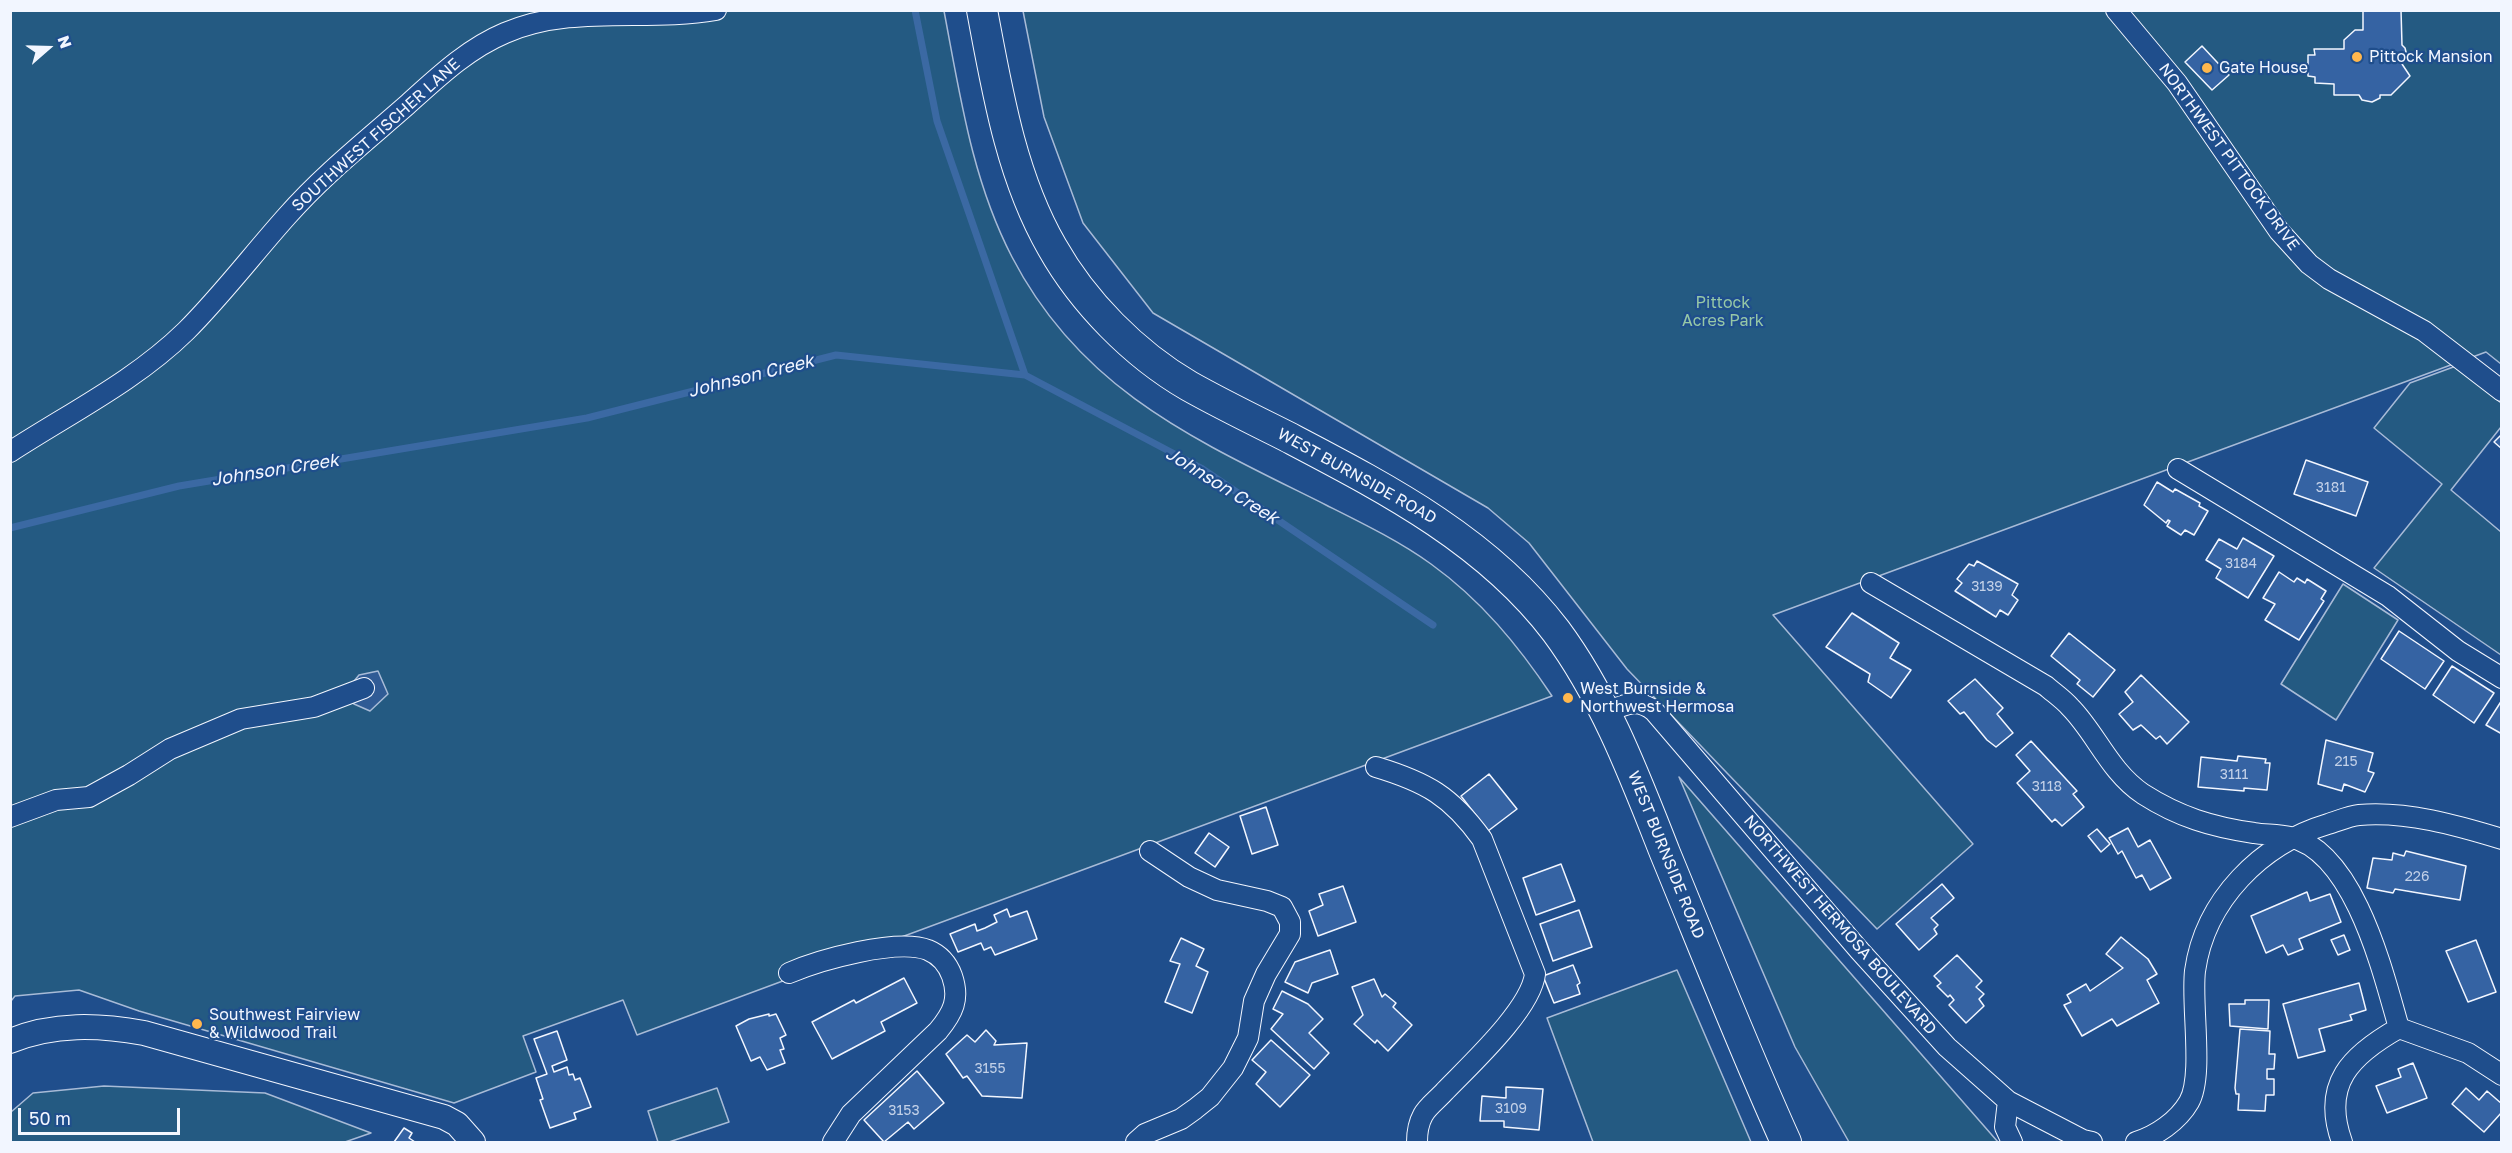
<!DOCTYPE html>
<html>
<head>
<meta charset="utf-8">
<style>
  body { margin:0 }
  #map { position:relative; width:2512px; height:1153px; overflow:hidden; background:#1f4e8c; font-family:"Golos Text",sans-serif }
  canvas { display:block }
  .frame { position:absolute; inset:0; border:12px solid #f2f6ff; pointer-events:none }
  .north { position:absolute; left:18px; top:18px; width:60px; height:60px; -webkit-text-stroke:4px #1f4e8c; paint-order:stroke; rotate:70deg; font-size:16px; font-weight:700; line-height:24px; text-align:center; color:#f2f6ff }
  .north::after { content:''; display:block; margin:auto; width:21px; height:27px; background:#f2f6ff; clip-path:polygon(50% 0,100% 100%,50% 72%,0 100%) }
  .scale { position:absolute; left:18px; top:1108px; width:162px; height:27px; box-sizing:border-box; border:3px solid #f2f6ff; border-top:0; padding-left:8px; font-size:18px; line-height:21px; white-space:nowrap; color:#f2f6ff; -webkit-text-stroke:4px #1f4e8c; paint-order:stroke }
</style>
</head>
<body>
<div id="map">
<canvas width="2512" height="1153"></canvas>
<div class="frame"></div>
<div class="north">N</div>
<div class="scale">50 m</div>
</div>
<script>
const c = document.querySelector('canvas').getContext('2d');
c.lineJoin = 'round';
function paint(path, color) { c.fillStyle = color; c.fill(path, 'evenodd'); }
function stroke(path, color, width, dash) { c.strokeStyle = color; c.lineWidth = width; c.lineCap = dash ? 'butt' : 'round'; c.setLineDash(dash || []); c.stroke(path); }
function drawText(font, color, halo, rows, align = 'center') {
  c.font = font + ' "Golos Text",sans-serif'; c.lineWidth = 4.5; c.setLineDash([]); c.textBaseline = 'middle'; c.strokeStyle = halo; c.fillStyle = color; for (const [text, x, y, turn = 0] of rows) {
    c.save(); c.translate(x, y); c.rotate((+turn || 0) * Math.PI / 180); c.textAlign = isNaN(turn) ? turn : align; if (halo) c.strokeText(text, 0, 0); c.fillText(text, 0, 0); c.restore();
  }
}
const green = new Path2D(`
  M11,11h933c16,84 28,169 68,246 70,135 186,184 314,248 36,18 73,36 105,59 50,36 87,81 121,132l-915,339 -14,-35 -100,36 13,36 -82,31 -315,-92 -60,-21 -64,6 -4,5z
  M1023,11h1478v353l-15,-12 -713,263 200,229 -96,85 -250,-260 -98,-126 -41,-35 -335,-195 -70,-90 -39,-106z
  M2456,366l45,37v24l-50,63 50,42v123l-127,-87 68,-84 -68,-56 36,-45z
  M2343,584l55,36 -62,100 -55,-36z
  M1679,777l319,365h-149l-54,-95z
  M1677,970l74,172h-158l-46,-124z
  M104,1086l161,7 106,40 -26,9h-334v-30l22,-19z
  M717,1088l12,34 -60,20h-11l-10,-31z`);
const parking = new Path2D(`
  M378,671l10,23 -18,17 -16,-7 -8,-13 13,-16z`);
const stream = new Path2D(`
  M915,10l22,111 88,254
  M10,528l169,-42 408,-68 249,-63 189,20 176,93 232,157`);
const building = new Path2D(`
  M2363,10h38l1,35 3,3 2,8 -5,8 8,12 -19,19h-11v3l-8,4 -10,-2 -3,-5h-25v-11l-19,-1v-6l-7,-1v-21h7l-1,-6h30v-9l11,-10h8z
  M2202,46l27,29 -17,15 -27,-28z
  M2502,434v15l-8,-7z
  M2306,460l62,22 -12,34 -62,-22z
  M2157,482l16,10 2,-3 25,14 -1,3 9,5 -14,24 -9,-5 -4,5 -14,-9 3,-5 -2,-1 -2,3 -22,-18z
  M2243,538l31,18 -26,42 -32,-20 5,-9 -15,-9 13,-21 18,10z
  M1977,561l41,23 -6,11 6,5 -10,15 -8,-5 -4,7 -41,-26 7,-8 -5,-4 12,-15 5,2z
  M2279,572l15,10 3,-4 8,5 2,-4 19,12 -5,8 3,2 -25,39 -34,-20 10,-16 -12,-6z
  M1852,613l47,30 -9,15 21,12 -20,28 -23,-16 2,-8 -44,-27z
  M2399,631l45,30 -19,28 -44,-30z
  M2069,633l46,37 -22,27 -16,-13 3,-4 -29,-24z
  M2452,666l42,27 -20,30 -41,-28z
  M2141,675l48,47 -22,22 -7,-8 -4,3 -15,-14 -8,5 -14,-16 14,-12 -8,-10z
  M1975,679l28,29 -6,6 16,19 -17,14 -9,-7 -23,-28 -4,2 -12,-13z
  M2502,700v34l-16,-9z
  M2326,740l47,13 -5,18 6,2 -9,19 -21,-8 -2,7 -24,-7z
  M2031,741l46,50 -4,3 11,13 -22,19 -7,-7 -3,3 -35,-39 13,-12 -14,-16z
  M2238,756l28,3 -1,4h5l-3,27 -23,-2v3l-46,-4 3,-30 36,4z
  M1489,774l28,35 -29,22 -27,-35z
  M1266,807l12,38 -26,9 -12,-38z
  M2128,828l10,19 12,-7 21,38 -21,12 -8,-15 -6,3 -14,-27 -4,3 -9,-16z
  M2097,829l13,15 -9,8 -13,-16z
  M1209,833l20,14 -14,20 -20,-14z
  M2406,851l60,15 -6,34 -65,-11 -2,4 -26,-5 6,-30 19,2 1,-7 11,3z
  M1561,864l14,37 -39,14 -13,-37z
  M1942,884l12,14 -23,20 7,7 -4,4 3,5 -18,16 -23,-26z
  M1343,886l13,36 -38,14 -9,-25 14,-6 -4,-11z
  M2307,892l3,9 20,-7 11,28 -42,17 4,10 -15,6 -5,-10 -17,8 -15,-37z
  M1007,909l3,8 17,-6 10,28 -42,16 -4,-8 -7,3 -3,-7 -23,9 -8,-18 25,-10 2,7 8,-3 12,-6 -3,-7z
  M1579,910l13,37 -39,14 -13,-37z
  M2344,935l6,15 -12,5 -7,-15z
  M2121,937l27,22 9,15 -10,6 12,23 -42,23 -5,-7 -30,17 -18,-31 7,-3 -4,-7 19,-11 4,7 33,-23 -17,-14z
  M1181,938l23,11 -8,17 12,6 -16,41 -27,-11 15,-38 -10,-3z
  M2476,940l20,52 -28,10 -22,-51z
  M1330,950l8,24 -26,9 -4,10 -23,-11 10,-20z
  M1957,955l25,26 -6,6 8,7 -5,5 5,7 -18,17 -17,-18 5,-5 -4,-5 -2,2 -11,-11 4,-3 -7,-7z
  M1573,965l7,18 -3,2 3,9 -26,9 -11,-27z
  M904,978l13,25 -36,19 4,9 -53,28 -20,-37 42,-22 2,3z
  M1374,979l8,18 3,-3 11,9 -3,4 19,18 -24,26 -11,-11 -2,3 -21,-19 9,-9 -11,-28z
  M2359,983l7,27 -16,5 2,5 -33,9 6,22 -27,7 -15,-54z
  M1282,991l26,13 15,15 -14,14 20,20 -15,16 -43,-40 12,-15 -10,-5z
  M2245,1000h24l-1,29 -38,-3 -1,-22h16z
  M769,1014v2l7,-2 10,21 -6,3 4,11 -4,1 5,13 -18,7 -7,-13 -9,4 -15,-35 13,-7z
  M2240,1029l30,2 -1,23h6l-1,15h-7v10h7v16h-8l-1,16 -27,-1 1,-16h-3l-1,-6z
  M986,1030l10,11 -2,4 33,-2 -5,55 -40,-2 -15,-20 -4,2 -17,-24 21,-19 8,7z
  M557,1031l10,29 -15,6 2,6 13,-5 2,8 4,-1 2,6 5,-2 11,29 -17,6 2,6 -26,9 -10,-28 3,-1 -7,-21 11,-4 -13,-35z
  M1271,1040l39,35 -30,32 -24,-23 10,-12 -14,-12z
  M2413,1063l14,35 -40,15 -11,-27 25,-9 -3,-8z
  M917,1071l27,32 -30,26 -6,-7 -24,20 -20,-22z
  M1506,1087l37,2 -4,41 -35,-3v-6h-24l2,-25 24,2z
  M2466,1088l13,12 8,-9 15,13v8l-18,20 -32,-28z
  M404,1128l8,5 -3,5 6,4h-21z`);
const minor = new Path2D(`
  M2116,10l61,73 102,148 30,33 20,15 95,52 78,60
  M10,452c60,-39 125,-71 176,-121 36,-36 67,-77 101,-115 36,-41 79,-75 120,-111 30,-27 60,-56 98,-72 67,-29 141,-11 211,-23
  M2178,469l210,127 70,55 44,27
  M1871,583l175,103c8,7 17,13 24,21 26,26 39,64 73,87 36,23 69,33 111,39 11,2 24,1 36,4 65,15 93,136 109,191l69,25 34,22
  M1605,713c19,-8 31,-16 49,-2l205,239 88,97 61,54 75,39 9,2
  M1376,767c50,15 75,29 106,72l53,135c-4,35 -65,91 -90,117 -7,8 -18,16 -22,24 -5,9 -6,18 -6,27
  M10,817l46,-17 33,-3 40,-22 41,-26 71,-30 73,-12 50,-19
  M789,973c30,-13 108,-35 139,-23 12,5 20,15 24,26 8,23 1,37 -14,55l-87,83 -18,28
  M2008,1101l-3,26 7,15
  M1136,1142l9,-8 36,-15 14,-10 15,-12 23,-29 15,-30 6,-37 12,-27 24,-40v-12l-8,-15 -15,-6 -50,-11 -28,-13 -39,-26
  M2136,1142c20,-6 42,-21 53,-40 15,-26 2,-97 6,-131 10,-71 66,-127 133,-147 10,-3 21,-8 31,-9 48,-4 97,10 143,24
  M2342,1142c-21,-58 9,-87 57,-114`);
const tertiary = new Path2D(`
  M10,1041c44,-18 89,-16 134,-8l300,84 13,7 16,18`);
const primary = new Path2D(`
  M982,10c15,80 29,166 70,237 31,55 82,107 137,139 32,18 65,34 97,50 99,52 201,104 270,195 49,66 79,146 109,222 40,97 78,194 121,289`);
const markers = [
  [2357,57,6,"#ffb74d"],
  [2207,68,6,"#ffb74d"],
  [1568,698,6,"#ffb74d"],
  [197,1024,6,"#ffb74d"]
];
const numberNames = [
  ["3181",2331,488],
  ["3184",2241,564],
  ["3139",1987,587],
  ["215",2346,762],
  ["3111",2234,775],
  ["3118",2047,787],
  ["226",2417,877],
  ["3155",990,1069],
  ["3109",1511,1109],
  ["3153",904,1111]
];
const poiNames = [
  ["Pittock Mansion",2369,57],
  ["Gate House",2219,68],
  ["West Burnside &",1580,689],
  ["Northwest Hermosa",1580,707],
  ["Southwest Fairview",209,1015],
  ["& Wildwood Trail",209,1033]
];
const streetNames = [
  ["SOUTHWEST FISCHER LANE",376,135,-42],
  ["NORTHWEST PITTOCK DRIVE",2229,157,54],
  ["WEST BURNSIDE ROAD",1357,476,29],
  ["WEST BURNSIDE ROAD",1666,855,68],
  ["NORTHWEST HERMOSA BOULEVARD",1840,925,49]
];
const parkNames = [
  ["Pittock",1723,303],
  ["Acres Park",1723,321]
];
const waterNames = [
  ["Johnson Creek",751,376,-14],
  ["Johnson Creek",275,470,-9],
  ["Johnson Creek",1222,486,32]
];
paint(green, '#245a82');
stroke(green, '#a8bbd7', 1.5);
paint(parking, '#305b95');
stroke(parking, '#a8bbd7', 1.5);
stroke(stream, '#3b69a3', 7);
paint(building, '#3563a3');
stroke(building, '#f2f6ff', 1.5);
stroke(minor, '#f2f6ff', 22);
stroke(tertiary, '#f2f6ff', 26);
stroke(primary, '#f2f6ff', 32);
stroke(minor, '#1f4e8c', 20);
stroke(tertiary, '#1f4e8c', 24);
stroke(primary, '#1f4e8c', 30);
for (const [x, y, r, color] of markers) { const dot = new Path2D(); dot.arc(x, y, r, 0, 2 * Math.PI); c.fillStyle = color; c.fill(dot); stroke(dot, '#1f4e8c', 2); }
drawText('14px', '#c3d1e8', null, numberNames);
drawText('16px', '#f2f6ff', '#1f4e8c', poiNames, 'left');
drawText('16px', '#f2f6ff', '#1f4e8c', streetNames);
drawText('16px', '#97c8a6', '#1f4e8c', parkNames);
drawText('italic 18px', '#f2f6ff', '#1f4e8c', waterNames);
</script>
</body>
</html>
